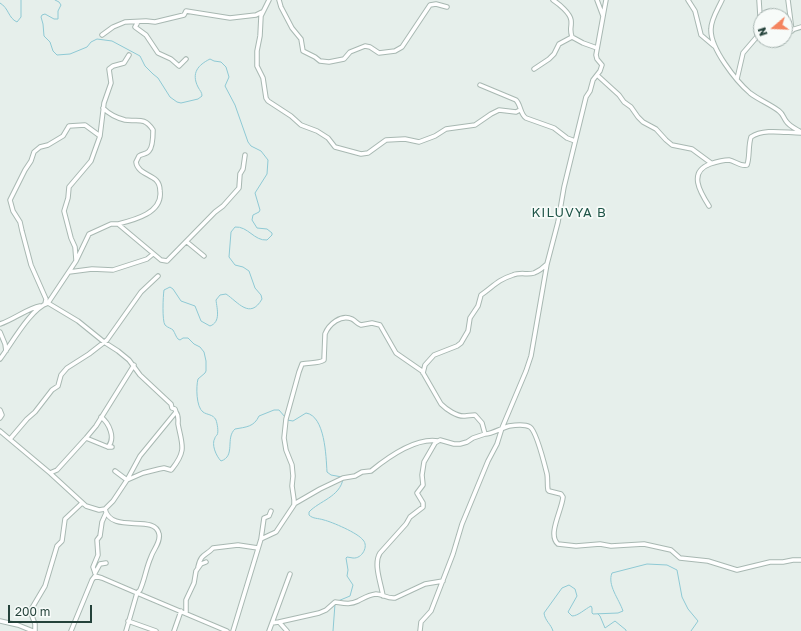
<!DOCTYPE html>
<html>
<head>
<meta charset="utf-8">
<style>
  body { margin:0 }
  #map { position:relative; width:801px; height:631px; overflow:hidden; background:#e6efeb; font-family:"Golos Text",sans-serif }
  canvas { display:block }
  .north { position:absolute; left:753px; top:8px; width:40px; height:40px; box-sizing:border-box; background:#f7fbf9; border:1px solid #a3b1ad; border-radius:50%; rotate:251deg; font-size:11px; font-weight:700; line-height:16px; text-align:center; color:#24423a }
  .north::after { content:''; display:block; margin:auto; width:14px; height:18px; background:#f4845f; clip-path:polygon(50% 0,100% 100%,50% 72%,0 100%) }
  .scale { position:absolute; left:8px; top:605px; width:84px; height:18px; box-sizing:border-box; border:2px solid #24423a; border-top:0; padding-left:5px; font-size:12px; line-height:14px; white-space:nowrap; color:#24423a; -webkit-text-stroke:3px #f7fbf9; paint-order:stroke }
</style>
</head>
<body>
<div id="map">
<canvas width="801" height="631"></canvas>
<div class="north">N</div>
<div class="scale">200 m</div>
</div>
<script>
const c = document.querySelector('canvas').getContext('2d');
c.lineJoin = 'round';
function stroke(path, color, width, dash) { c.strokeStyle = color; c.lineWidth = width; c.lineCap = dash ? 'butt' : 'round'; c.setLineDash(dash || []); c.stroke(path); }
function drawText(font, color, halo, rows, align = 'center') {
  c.font = font + ' "Golos Text",sans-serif'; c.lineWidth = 3.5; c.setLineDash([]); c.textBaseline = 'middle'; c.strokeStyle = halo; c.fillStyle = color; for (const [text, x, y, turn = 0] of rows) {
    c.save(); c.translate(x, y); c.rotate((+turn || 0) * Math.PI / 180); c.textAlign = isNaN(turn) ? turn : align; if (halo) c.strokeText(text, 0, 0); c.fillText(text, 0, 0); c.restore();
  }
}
const stream = new Path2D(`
  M55,0l4,2 2,3 -3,6v8h-4l-9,-5 -3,1 -1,2 2,7 1,12 6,6 3,9 4,4 13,-1 17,-7 4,-5 6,-3 15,2 28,15 5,10 8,8 5,4 12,19 7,5 4,1 17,-4 4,-3c0,-4 -2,-5 -4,-9 -7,-14 0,-22 12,-28l4,2 7,1 5,5 3,10 -4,9 10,19 13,37 3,4 10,5 7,9 -1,14 -12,19 5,17 -1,2 -6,3 -1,5 5,8 10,1 5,4v2l-5,5c-13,1 -19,-14 -32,-13l-4,5 -2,25 6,8 8,2 6,4 6,17 6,7 1,4c-12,21 -24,3 -36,-5l-6,1 -4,5c1,9 5,22 -6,26l-9,-5 -6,-15 -14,-5 -8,-12 -3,-2 -6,3c-1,6 -2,31 1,35 3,3 6,3 8,5 2,3 3,7 5,9l2,1 3,-2h5l6,6 6,3 4,5 2,9v10l-1,2 -7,6c-2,7 -2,28 5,33 4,3 10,2 13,8 1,3 3,12 1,15 -1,1 -2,2 -2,3 -4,6 1,18 6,23 15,-5 4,-23 14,-32 11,-2 19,-2 24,-13l15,-6h5l6,7
  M0,3c9,5 8,15 17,19l4,-5v-17
  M287,420l6,1 13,-8c19,3 20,43 21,59l4,3 11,2
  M338,601l12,-5 3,-11 -6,-9 1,-6 -2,-12 1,-1c2,0 4,1 6,1 9,1 16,-12 10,-18 -5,-7 -31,-18 -39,-20 -6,-2 -11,-1 -15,-5v-3c10,-11 31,-15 34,-33
  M598,614l2,2 5,12 10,-7 11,9v1
  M333,631l2,-27
  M553,631c-2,-7 -8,-10 -9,-18l18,-25 7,-3 6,4 2,7 -9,16 4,4c6,0 13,-7 19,-10l1,2v5l1,1 25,-1 5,-2c-4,-12 -16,-26 -11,-38l35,-9 20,1 10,5 5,27 6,12 10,12 -7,10`);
const street = new Path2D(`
  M269,0l-8,16 -1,20 -3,15v15l6,12 3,20 2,3 23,15 10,9 16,6 11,7 7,9 26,7 7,-1 18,-13 19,-1 14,3 16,-6 11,-7 29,-4 16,-11 8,-4 17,2 4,-2
  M279,0l2,7 11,21 9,11 2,12 12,6 5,4 9,1 15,-3 6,-7 15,-6 5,1 9,6 16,-2 7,-4 28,-42 6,-1 11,3
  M553,0c6,4 17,13 18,20 1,8 -2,8 1,17
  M597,0l6,16
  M688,0l7,11 6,24 13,11
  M722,0c-4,9 -11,19 -11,29 -1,19 25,52 39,64 9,7 20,11 29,18 4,3 4,6 7,10 3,5 10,8 15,11
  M788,0l4,31
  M138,22l-3,5 11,8 12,18 13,6 8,7 7,-7
  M785,32l16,-5
  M102,35l11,-8 12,-5 21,-1 9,1 29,-7 2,-4 44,7 26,-3 6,-3
  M534,69l15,-10 5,-5 5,-10 13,-7 11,6 14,5
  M597,75l22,20 5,7 7,5 7,10 5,5 13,7 10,11 6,5 20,4 19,14
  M737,79l6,-26 18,-21 -2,-32
  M480,85l36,15c5,5 4,14 10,18l28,10 13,10 8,3
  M103,108c6,6 14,10 22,12 12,2 19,-4 28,10 0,6 0,17 -4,21 -2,3 -7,3 -10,5l-3,6c1,10 13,12 20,18 3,3 4,7 4,11 3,22 -26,29 -42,33
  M709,206c-9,-14 -21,-34 1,-42 6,-2 13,-4 19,-4 6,1 12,7 18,5 3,-8 1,-19 4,-28 13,-9 35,-4 50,-4
  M187,242l17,14
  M76,260l-1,-13 -4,-9 -7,-27 4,-13 1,-11 22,-26 9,-25 4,-33 7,-20 -2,-14 4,-3 11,-3 5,-8
  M69,272l23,-3 21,1 34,-11 6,-5
  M48,303l30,18 26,21 14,9 11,9 11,15 31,29 1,4 3,1 1,3 -36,44 -13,24 -14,21 -8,8c6,26 50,4 54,25 2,8 -6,16 -8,23 -5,11 -6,22 -11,33l-3,3 -35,-15 -7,-2 -3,4c-7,17 -14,34 -21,51
  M45,304l1,-5 -15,-34 -9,-34 -2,-9 -7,-11 -3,-11 15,-30 6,-9 3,-9 6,-5 8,-2 15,-9 6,-10 16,-1 15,11
  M0,324c13,-4 28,-16 40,-18
  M0,332l5,12 1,7
  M0,359c12,-16 31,-51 48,-56l28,-42 13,-27 22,-10h7l43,36 6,1 48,-49 8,-6 16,-18 1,-14 3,-5 2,-14
  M423,373l2,-8 9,-10 23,-9 4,-3 7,-12 2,-13 8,-12 3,-11c12,-8 16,-15 32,-20 7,-3 15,0 21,-2 5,-2 10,-6 13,-9
  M0,410l2,5 -2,3
  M101,417c8,6 15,21 7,30
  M0,431l50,42 36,33 13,4 6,-1
  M86,438l22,9h4
  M10,439l17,-20 8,-7 17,-22 6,-4 3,-11 6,-7 22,-14 18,-14 34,-48 17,-16
  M115,471l12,9 16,-7 16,-4 5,-1 7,2 1,-1c15,-19 10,-24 6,-45 0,-5 1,-8 -2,-12
  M50,473l7,-3 29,-32 10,-12 38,-61
  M294,504l26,-15 23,-11 12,-2 7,-4 9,-1c16,-13 44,-34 67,-30
  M261,539l3,-21 5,-2 2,-5
  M198,567c3,-14 8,-11 15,-19l25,-3 20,3
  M95,573l-2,-6 5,-12 -1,-15 3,-4 2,-14 4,-9
  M95,573l5,-9 6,-1
  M383,596c-2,-13 -10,-32 -3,-43l26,-29 4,-7 13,-10v-4l-6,-10 6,-8 -1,-10 2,-13 11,-19 5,-3 14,4h6l7,-2 6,-4 12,-4
  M186,613v-13l8,-17 2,-12 5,-7 5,-2
  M0,621l18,4 15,6
  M128,621l28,10
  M279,622l40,-9 7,-3 9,-8c8,1 15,3 23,-1 6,-3 10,-6 18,-7 6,0 12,5 19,4l30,-14 18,-3
  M272,623l7,-1 8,9
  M35,631v-7l-3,-8v-8l13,-22 12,-40 5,-5 3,-22 17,-16
  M126,631l11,-38 90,38
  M174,631l7,-20
  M233,631l28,-92 15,-7 18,-27v-5l-2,-14 1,-10 -1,-11 -6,-15 -2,-12 2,-19 13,-47 3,-8c7,-2 16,0 22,-4l1,-26c4,-10 16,-20 27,-15 4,2 5,5 9,6l11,-2 8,2 16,28 26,18 19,33c5,5 16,13 24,12 3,0 6,-1 10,-1l7,8 3,11c4,1 17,-6 24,-8 6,-1 16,-2 21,1 6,4 15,39 17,47 1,5 0,11 1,16l1,1 12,3 2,3c-1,13 -16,38 -5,47l18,2 24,-2 11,2 33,-2 27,6 9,8 28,3 29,9 33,-8h13l10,-2h8
  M269,631l21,-57
  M420,631l1,-9 10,-11 22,-57 9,-30 26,-63 9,-17 5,-16 24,-57 5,-15 16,-92 11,-42 6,-35 22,-90 4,-6 3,-11 7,-9 2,-6 -5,-6 -1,-4 10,-55`);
const quarterNames = [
  ["KILUVYA B",569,213]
];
stroke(stream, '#8ec9d4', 1);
stroke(street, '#a8b8b2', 5.5);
stroke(street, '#fff', 3.5);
c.letterSpacing = '1px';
drawText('13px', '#1f5548', '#f7fbf9', quarterNames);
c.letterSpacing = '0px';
</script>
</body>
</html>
